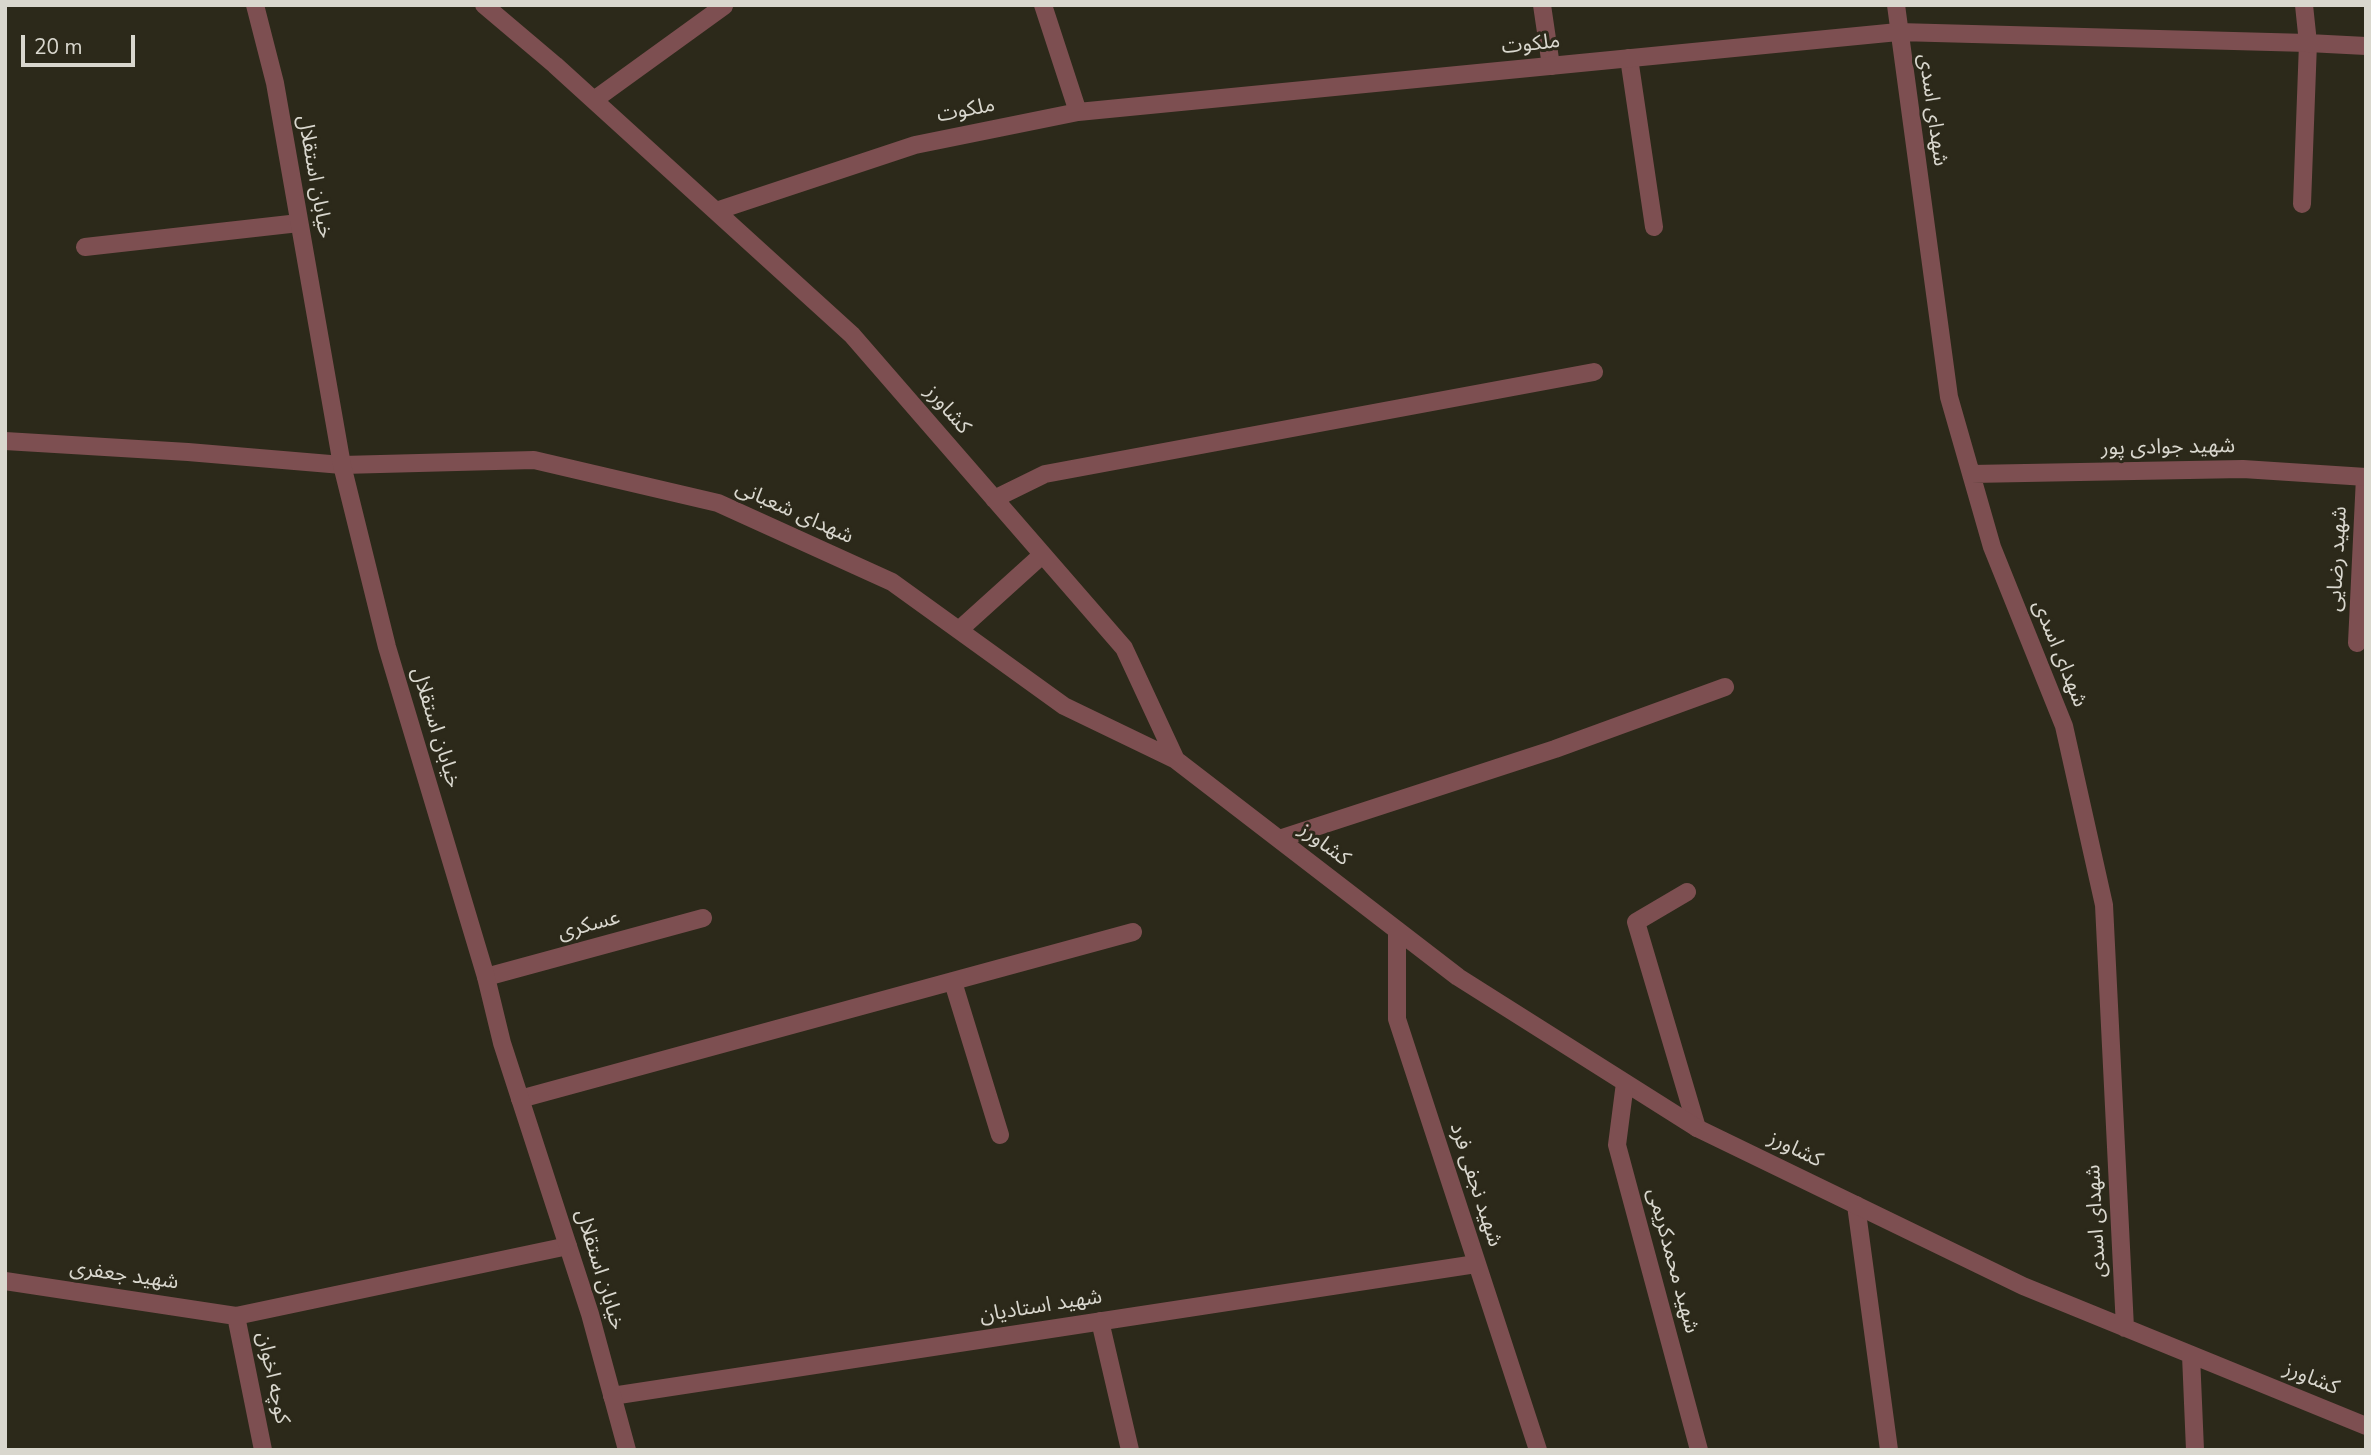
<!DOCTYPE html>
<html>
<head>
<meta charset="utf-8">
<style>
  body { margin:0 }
  #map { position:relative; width:2371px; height:1455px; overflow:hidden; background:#2c291a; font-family:"Nunito Sans",sans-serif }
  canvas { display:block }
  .frame { position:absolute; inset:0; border:7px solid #d9d7ce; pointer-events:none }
  .scale { position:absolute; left:21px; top:35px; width:114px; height:32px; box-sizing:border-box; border:4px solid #d9d7ce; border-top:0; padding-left:9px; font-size:21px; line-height:24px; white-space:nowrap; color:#d9d7ce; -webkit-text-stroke:5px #2c291a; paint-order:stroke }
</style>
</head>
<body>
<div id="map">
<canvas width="2371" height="1455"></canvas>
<div class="frame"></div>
<div class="scale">20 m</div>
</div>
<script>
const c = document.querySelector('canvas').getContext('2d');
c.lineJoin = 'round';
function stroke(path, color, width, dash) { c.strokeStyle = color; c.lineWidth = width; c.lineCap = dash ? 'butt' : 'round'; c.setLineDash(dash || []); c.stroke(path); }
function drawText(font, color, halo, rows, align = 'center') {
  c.font = font + ' "Nunito Sans","Noto Sans Arabic",sans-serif'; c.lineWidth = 6; c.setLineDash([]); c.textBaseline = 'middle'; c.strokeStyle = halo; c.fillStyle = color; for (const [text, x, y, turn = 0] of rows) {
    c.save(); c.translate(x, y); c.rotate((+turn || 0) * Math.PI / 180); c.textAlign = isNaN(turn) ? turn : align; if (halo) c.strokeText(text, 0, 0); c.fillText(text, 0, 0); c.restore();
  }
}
const service = new Path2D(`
  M1542,5l9,61
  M1629,58l25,169
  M2302,204l6,-161
  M2357,643l8,-166
  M1687,892l-51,30 61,206
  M1856,1205l33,245`);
const minor = new Path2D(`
  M484,5l71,60 297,270 272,313 52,112 282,217 239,151 326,158 343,140
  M1043,5l35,107
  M1896,5l53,392 43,150 72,179 40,179 21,423
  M2304,5l4,38
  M594,100l130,-94
  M716,211l199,-66 163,-33 820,-80 410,11 58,3
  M85,247l214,-24
  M5,441l183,11 154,13 192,-5 184,43 174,79 172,124 112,54
  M1971,474l272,-5 123,8
  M994,499l51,-25 549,-102
  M959,630l83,-75
  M1279,839l276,-90 170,-62
  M1397,930v89l141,431
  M486,977l217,-59
  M953,982l47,153
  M1625,1083l-8,62 82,305
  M520,1099l613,-167
  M5,1281l231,35 332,-70
  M236,1316l27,134
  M1100,1321l30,129
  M2191,1355l4,95
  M612,1396l864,-132`);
const tertiary = new Path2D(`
  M255,5l20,78 67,382 45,182 99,330 16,66 88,271 37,136`);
const streetNames = [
  ["ملکوت",1531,45,-6],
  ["شهدای اسدی",1932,110,82],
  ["ملکوت",966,111,-11],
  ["خیابان استقلال",314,177,80],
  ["کشاورز",947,410,49],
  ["شهید جوادی پور",2168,448,-1],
  ["شهدای شعبانی",794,513,24],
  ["شهید رضایی",2338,559,-87],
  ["شهدای اسدی",2059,654,68],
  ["خیابان استقلال",435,728,73],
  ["کشاورز",1324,845,37],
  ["عسکری",589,926,-15],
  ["کشاورز",1795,1150,26],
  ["شهید نجفی فرد",1475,1185,72],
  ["شهدای اسدی",2097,1221,-93],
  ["شهید محمدکریمی",1672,1261,75],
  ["خیابان استقلال",599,1270,73],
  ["شهید جعفری",124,1276,8],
  ["شهید استادیان",1041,1307,-9],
  ["کوچه اخوان",272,1378,78],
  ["کشاورز",2311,1379,22]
];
stroke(service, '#7d4f51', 18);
stroke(minor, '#7d4f51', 18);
stroke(tertiary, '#7d4f51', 18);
drawText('21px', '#d9d7ce', '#2c291a', streetNames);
</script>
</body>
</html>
